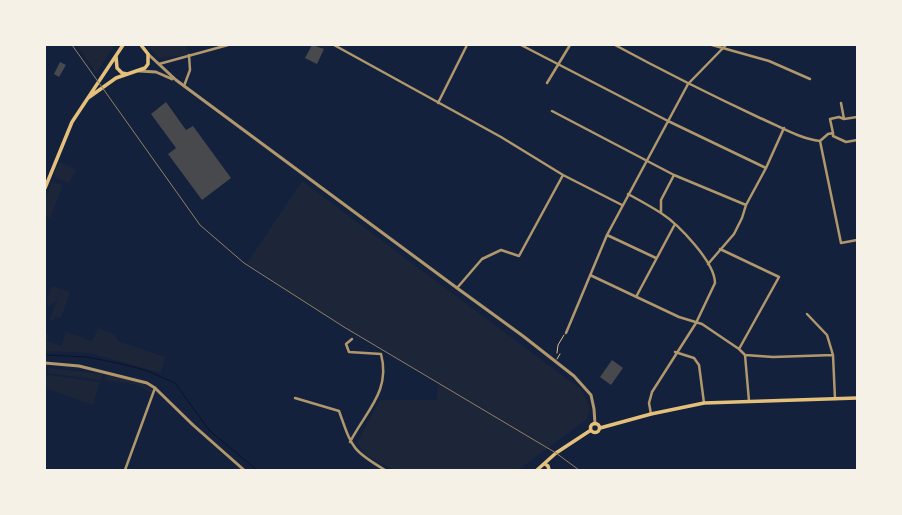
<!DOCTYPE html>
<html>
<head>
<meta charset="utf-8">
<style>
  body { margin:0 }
  #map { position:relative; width:902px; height:515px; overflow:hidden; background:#14213d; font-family:Inter,sans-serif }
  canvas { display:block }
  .frame { position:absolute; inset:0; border:46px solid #f6f1e7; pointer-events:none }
</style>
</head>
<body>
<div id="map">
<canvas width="902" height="515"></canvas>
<div class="frame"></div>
</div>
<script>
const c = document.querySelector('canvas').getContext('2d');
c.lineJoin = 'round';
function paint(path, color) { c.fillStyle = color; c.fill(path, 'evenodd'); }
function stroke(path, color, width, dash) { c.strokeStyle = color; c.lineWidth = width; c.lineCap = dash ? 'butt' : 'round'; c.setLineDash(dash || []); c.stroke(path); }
const green = new Path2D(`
  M77,45h38l-19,28z
  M146,45h40l3,10 -30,3z
  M60,162l16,8 -7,13 -13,-5 -2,-4z
  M302,181l280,209 8,18 -3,11 -69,51h-124l-28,-15 -9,-12 23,-43h57l1,-18 -114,-67 -77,-52z
  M52,182l11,3 -13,33 -5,-2v-16z
  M52,286l18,6 -9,26 -6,-2 -2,5 -3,-2 11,-29 -5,11 -8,6 -1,-9z
  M98,328l17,7 3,6 47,16 -4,16 -71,-20 -45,-2v-18l4,2 -2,6 14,5 5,-14 26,9z
  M49,368l53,6 -1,6 -53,-7z
  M47,375l53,7 -7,23 -48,-17z
  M107,375l32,6 14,10 -2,2 -13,-8 -33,-5z`);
const stream = new Path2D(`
  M45,355l42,2 35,7 23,6 30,13 34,47 48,40`);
const building = new Path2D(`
  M312,45l12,4 -7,15 -12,-6z
  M60,62l6,3 -7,12 -5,-3z
  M166,102l20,28 7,-4 38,52 -29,22 -34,-46 8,-6 -25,-34z
  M612,360l11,8 -12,17 -11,-8z`);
const path = new Path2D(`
  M557,353l1,-8 6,-10
  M557,359l3,-5`);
const minor = new Path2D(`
  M334,45l167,92 62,38 59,30
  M521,45l147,76 98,47
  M615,45c48,26 96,50 145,73 19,8 40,21 60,23l21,102 16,-3
  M712,45l57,16 41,18
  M159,64l69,-19
  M547,83l23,-38
  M184,86l6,-16 -1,-15
  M438,103l29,-58
  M841,103l3,16
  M552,111l122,64 72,30
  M833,133v3l13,6 11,-2
  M820,141l8,-7 5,-1 -3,-14 9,-2 5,2 13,-2
  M628,194c11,6 22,12 33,19 17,11 54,49 54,70l-19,40 -44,69 -3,11 2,11
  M661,212v-12l13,-25
  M607,235l49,23
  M720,249l59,28 -40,72
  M708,264l26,-30 8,-16 4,-13 20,-37 18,-40
  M590,275l89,42 23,7 37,25 6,6 4,46
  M457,288l25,-29 19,-9 18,6 44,-81
  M636,297l39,-73
  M807,314l20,21 6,20 2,44
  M566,333l41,-98 81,-151 38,-39
  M675,352l19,6 5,7 5,38
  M745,355l28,2 60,-2
  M295,398l44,13c13,36 12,39 46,59
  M350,442c16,-31 41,-51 31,-88l-32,-2 -3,-8 6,-5
  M125,470l30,-82`);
const tertiary = new Path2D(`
  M148,54l28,26 281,208 66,48 51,40 17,19 3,14 1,15
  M139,71l17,1 16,7
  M45,363l34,3 68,17 8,5 38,37 51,45`);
const secondary = new Path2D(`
  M590.5 428a4.5 4.5 0 1 1 9 0a4.5 4.5 0 1 1-9 0Z
  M600,428l51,-14 53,-11 153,-5
  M545,464l3,2 1,4
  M537,470l19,-17 35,-23`);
const primary = new Path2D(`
  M116,56l1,12 5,5 5,1
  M88,98l28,-20 29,-10 3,-4v-10l-7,-9
  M45,188l27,-66 51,-77`);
const rail = new Path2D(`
  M72,45l128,180 44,38 100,64 212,126 23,17`);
paint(green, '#1d2539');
stroke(stream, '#0b132b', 1);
paint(building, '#48494c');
stroke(path, '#e5c07b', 1);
stroke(minor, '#b1986c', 2.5);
stroke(tertiary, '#b1986c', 3);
stroke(secondary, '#e5c07b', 3.5);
stroke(primary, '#e5c07b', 3.5);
stroke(rail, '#918062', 1);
</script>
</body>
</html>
